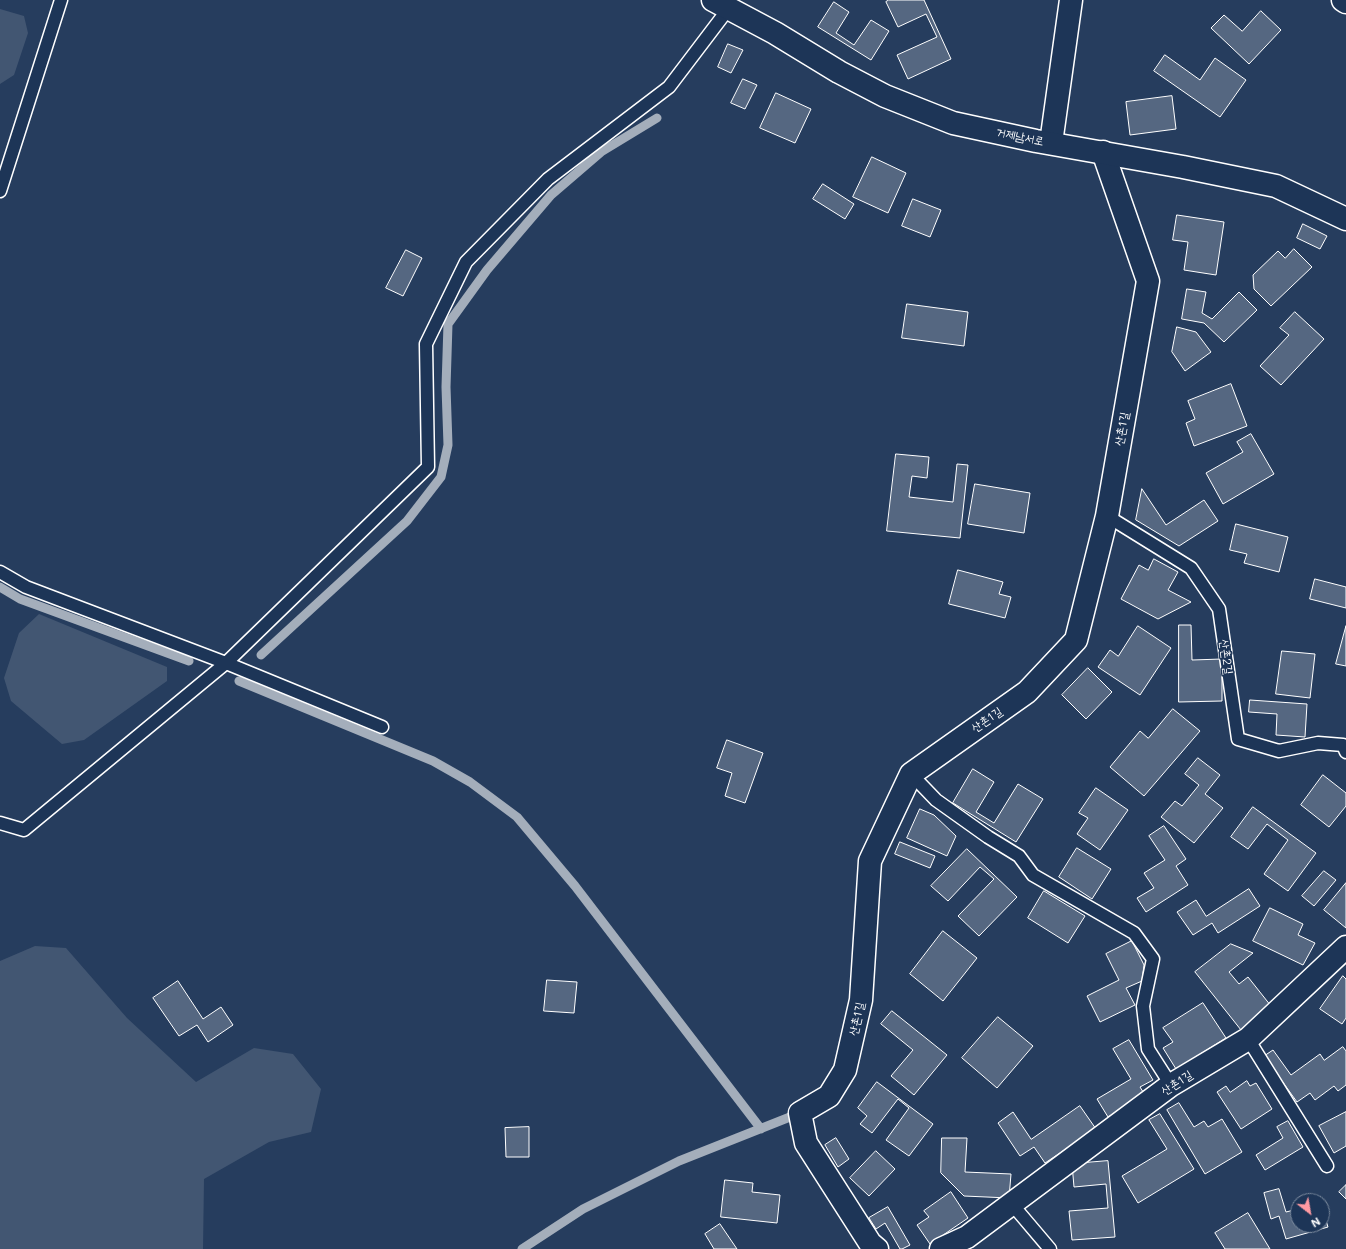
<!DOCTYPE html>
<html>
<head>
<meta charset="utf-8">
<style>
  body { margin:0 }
  #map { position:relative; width:1346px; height:1249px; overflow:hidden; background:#263d5e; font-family:Mali,sans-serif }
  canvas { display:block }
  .north { position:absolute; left:1290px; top:1193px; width:40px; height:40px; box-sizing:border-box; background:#1d3557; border:1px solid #77869a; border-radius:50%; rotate:149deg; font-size:11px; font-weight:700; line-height:16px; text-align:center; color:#fff }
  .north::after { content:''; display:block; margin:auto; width:14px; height:18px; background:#ff9aa2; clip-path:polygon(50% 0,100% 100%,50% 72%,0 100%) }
</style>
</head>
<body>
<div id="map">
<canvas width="1346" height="1249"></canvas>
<div class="north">N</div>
</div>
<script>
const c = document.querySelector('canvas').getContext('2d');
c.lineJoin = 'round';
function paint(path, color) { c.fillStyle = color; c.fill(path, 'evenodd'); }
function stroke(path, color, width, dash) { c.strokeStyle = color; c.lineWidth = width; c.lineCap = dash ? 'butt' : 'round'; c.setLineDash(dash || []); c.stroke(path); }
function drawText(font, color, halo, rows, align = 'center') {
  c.font = font + ' Mali,"Poor Story",sans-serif'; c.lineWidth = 3; c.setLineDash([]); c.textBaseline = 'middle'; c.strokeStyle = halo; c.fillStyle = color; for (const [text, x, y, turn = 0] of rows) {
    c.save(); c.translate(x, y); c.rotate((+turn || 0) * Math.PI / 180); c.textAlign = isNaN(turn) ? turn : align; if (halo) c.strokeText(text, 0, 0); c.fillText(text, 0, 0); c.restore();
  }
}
const green = new Path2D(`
  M0,9l24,7 4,17 -14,42 -14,9z
  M39,614l128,53v14l-83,59 -22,4 -51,-43 -7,-23 15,-45z
  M35,946l31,2 61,70 69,64 58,-34 39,6 28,35 -10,43 -42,10 -65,37 -1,70h-203v-288z`);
const stream = new Path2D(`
  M0,587l20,12 169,62
  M261,655l146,-134 34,-44 7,-32 -2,-58 2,-63 39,-54 64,-75 50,-43 56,-34
  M239,681l194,80 37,21 47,35 58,69 186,243
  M522,1249l61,-40 96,-48 121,-48`);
const building = new Path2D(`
  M889,0h35l27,59 -43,20 -11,-24 40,-18 -11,-23 -28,13 -12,-25z
  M834,2l15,10 -13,21 18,12 17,-25 18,11 -18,29 -53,-33z
  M1261,11l20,19 -32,34 -38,-36 13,-13 18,16z
  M728,44l15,6 -12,23 -13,-6z
  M1165,55l35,25 15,-22 31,22 -26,37 -66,-46z
  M743,79l14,6 -12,24 -14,-6z
  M776,93l35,16 -16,34 -35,-15z
  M1172,96l4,33 -46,6 -4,-33z
  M872,157l34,16 -18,40 -35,-16z
  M823,184l31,20 -9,15 -32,-20z
  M913,199l28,11 -11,27 -28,-11z
  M1177,215l47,7 -8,53 -32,-5 4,-28 -15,-2z
  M1303,224l24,12 -7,13 -23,-11z
  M1294,249l18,18 -41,39 -17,-17 -1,-14 25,-24 7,7z
  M406,250l16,8 -19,38 -17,-8z
  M1187,289l19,3 -4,21 10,6 27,-27 18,18 -33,32 -20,-19 -22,-4z
  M907,304l61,8 -4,34 -62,-8z
  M1295,312l29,27 -43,46 -21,-19 29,-31 -9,-7z
  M1177,327l19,5 15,20 -26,19 -13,-19z
  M1231,384l16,42 -53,20 -8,-23 9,-4 -7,-18z
  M1251,434l23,40 -51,30 -17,-31 37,-21 -6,-10z
  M896,454l33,3 -2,21 -15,-2 -3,21 44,5 4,-38 11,1 -8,73 -73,-7z
  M975,484l55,9 -6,40 -56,-9z
  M1142,489l24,36 38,-25 14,21 -39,25 -43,-26z
  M1236,524l52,13 -9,35 -35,-9 3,-9 -17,-4z
  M1154,559l24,13 -10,18 23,12 -33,17 -37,-20 18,-34 9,5z
  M958,570l45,12 -4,12 12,3 -6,21 -56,-14z
  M1315,579l31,8v21l-36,-9z
  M1179,625h12l1,35 30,-1v42l-43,1z
  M1138,626l33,22 -31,47 -42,-28 12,-17 8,6z
  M1346,626v40l-10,-2z
  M1282,651l33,3 -5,44 -34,-4z
  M1088,668l24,24 -26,27 -24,-24z
  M1250,700l57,4 -2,33 -29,-2 1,-21 -28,-2z
  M1173,709l27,22 -56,65 -34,-29 30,-36 8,7z
  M727,740l36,13 -18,50 -20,-7 7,-23 -15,-5z
  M1198,758l22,17 -15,19 18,14 -29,35 -33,-26 14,-16 7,5 17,-21 -14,-11z
  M973,769l21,13 -18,30 18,11 24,-39 25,15 -27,43 -63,-39z
  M1323,775l23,18v13l-17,21 -28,-22z
  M1096,788l32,22 -28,40 -23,-16 11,-16 -9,-5z
  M1253,807l63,46 -28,38 -24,-17 24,-34 -21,-16 -19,25 -17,-12z
  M920,809l14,6 22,21 -9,20 -40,-18z
  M1164,826l22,33 -10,7 12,19 -42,27 -9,-14 17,-10 -10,-15 21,-13 -16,-24z
  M900,842l35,14 -5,12 -35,-14z
  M1077,848l34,21 -19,30 -33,-22z
  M967,849l50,48 -38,39 -21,-20 36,-37 -14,-12 -32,34 -17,-15z
  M1324,871l12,9 -22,26 -12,-10z
  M1346,883v45l-22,-18z
  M1249,889l11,17 -42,27 -6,-10 -19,12 -16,-23 19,-12 10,16z
  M1044,891l41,25 -17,27 -40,-25z
  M1270,908l33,16 -5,11 17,8 -12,22 -50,-24z
  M943,931l34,27 -34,43 -33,-27z
  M1132,941l12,24 -2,16 -16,7 9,17 -35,17 -13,-26 32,-16 -13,-26z
  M1231,944l22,9 -24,19 10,12 9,-7 23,29 -30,24 -46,-58z
  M1343,976l3,3v39l-4,6 -22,-15z
  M547,980l30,2 -3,31 -30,-2z
  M178,981l25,38 18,-12 12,18 -25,17 -11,-17 -18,11 -26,-38z
  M1203,1003l23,35 -50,31 -13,-21 10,-6 -10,-14z
  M892,1011l55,44 -33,40 -23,-19 22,-26 -32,-26z
  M998,1017l35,29 -36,42 -35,-30z
  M1129,1040l24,40 -13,7 5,8 -37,22 -11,-18 34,-20 -18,-30z
  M1343,1047l3,4v34l-8,6 -4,-5 -19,14 -5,-7 -13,9 -33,-46 9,-6 18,25 29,-21 4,6z
  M1247,1081l3,5 6,-3 16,26 -31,20 -24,-37 9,-6 4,6z
  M877,1082l56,42 -24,32 -23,-16 23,-32 -11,-9 -26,34 -12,-9 7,-8 -9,-8z
  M1179,1103l15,24 10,-6 4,6 14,-8 20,33 -37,22 -38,-64z
  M1080,1106l16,23 -51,34 -11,-16 -14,9 -22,-33 15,-11 18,27z
  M1346,1112v34l-12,7 -15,-27z
  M1160,1114l34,55 -56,34 -16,-27 45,-27 -18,-29z
  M1288,1121l15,26 -38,23 -9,-15 27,-17 -6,-11z
  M529,1127v30h-23l-1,-29z
  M836,1138l13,21 -11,8 -13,-22z
  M942,1138h25l-2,34 46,2 -2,24 -45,-2 -23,-23z
  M876,1151l19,18 -26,27 -19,-18z
  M1108,1161l7,76 -43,3 -3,-29 39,-3 -2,-24 -32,3 -2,-23z
  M725,1180l28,3 -1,9 28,3 -3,28 -56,-6z
  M1346,1185v14l-7,-7z
  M1279,1189l7,23 12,-3v16h24v-17l6,19 -42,12 -7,-23 -8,3 -7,-26z
  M951,1192l17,26 -38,26 -13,-19 12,-8 -5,-6z
  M888,1207l22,38 -8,4h-2l-15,-26 -9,6 -7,-11z
  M1248,1213l22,36h-45l-10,-16z
  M720,1224l17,25h-23l-9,-15z`);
const lane = new Path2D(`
  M0,191l61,-191
  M1107,516l84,52 28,41 19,130 41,12 39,-8 25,2 3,7
  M0,572l26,15 200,76 156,64
  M911,774l25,26 52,37 31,19 14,19 101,58 19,26 -10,47 5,43 23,36
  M0,823l24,7 202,-167 202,-196 -2,-123 40,-82 82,-83 121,-92 60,-79
  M1248,1039l79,127
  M1011,1203l39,46`);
const street = new Path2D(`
  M1051,143l20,-143
  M877,1249l-7,-6 -64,-100 -6,-30 29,-17 16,-26 16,-70 9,-139 41,-87 116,-82 49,-52 31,-124 41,-235 -45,-129
  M941,1249l26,-12 204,-152 77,-46 98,-92`);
const secondary = new Path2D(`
  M1343,0l3,2`);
const primary = new Path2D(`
  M713,0l62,33 64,39 46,24 68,27 83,18 147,26 93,19 70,33`);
const streetNames = [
  ["거제남서로",1020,137,12],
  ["산촌1길",1122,429,-80],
  ["산촌2길",1226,657,82],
  ["산촌1길",987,720,-35],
  ["산촌1길",857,1019,-78],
  ["산촌1길",1177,1083,-33]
];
paint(green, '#425672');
stroke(stream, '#a4aebb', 9);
paint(building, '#556781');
stroke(building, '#fff', 1);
stroke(lane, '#fff', 15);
stroke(street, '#fff', 25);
stroke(secondary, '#fff', 25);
stroke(primary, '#fff', 25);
stroke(lane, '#1d3557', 12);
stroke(street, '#1d3557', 22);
stroke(secondary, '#1d3557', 22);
stroke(primary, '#1d3557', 22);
drawText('12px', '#fff', '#1d3557', streetNames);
</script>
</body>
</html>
